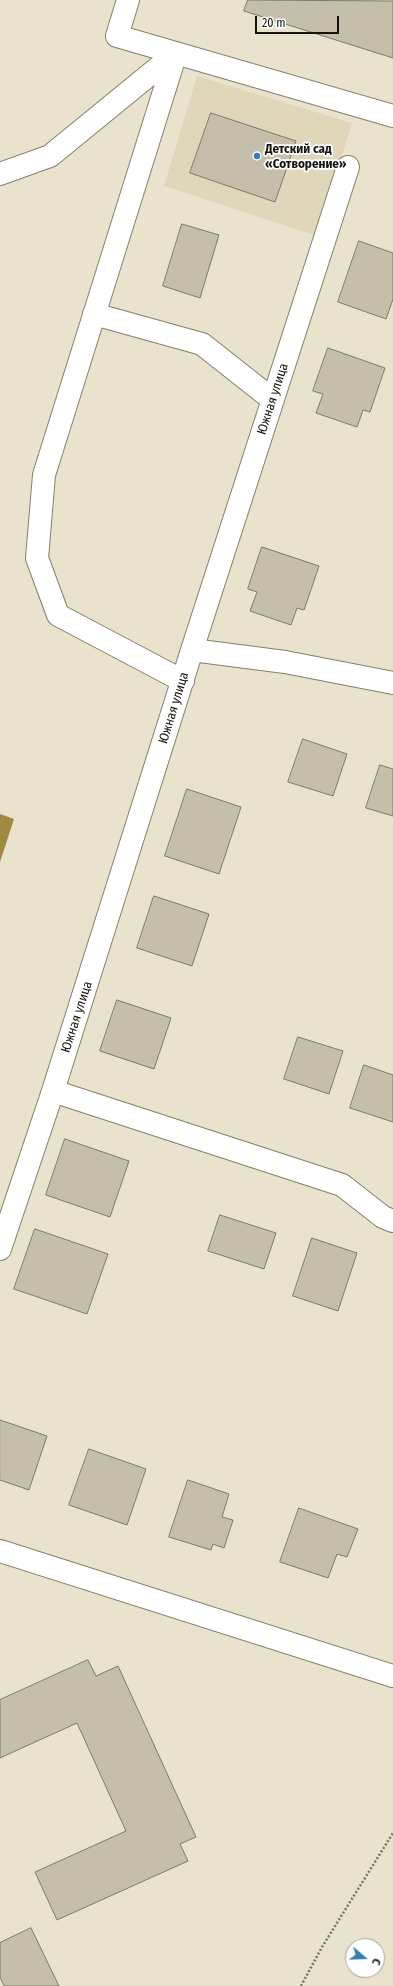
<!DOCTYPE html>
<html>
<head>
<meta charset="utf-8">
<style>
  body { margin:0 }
  #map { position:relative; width:393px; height:1986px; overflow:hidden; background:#e9e3ce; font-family:"Fira Sans Condensed",sans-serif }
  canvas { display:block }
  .north { position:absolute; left:345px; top:1938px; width:40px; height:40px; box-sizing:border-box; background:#fff; border:1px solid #a1a19e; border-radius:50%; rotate:109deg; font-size:11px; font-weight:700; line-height:16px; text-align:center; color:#15130c }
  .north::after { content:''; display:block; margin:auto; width:14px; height:18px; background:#3580b3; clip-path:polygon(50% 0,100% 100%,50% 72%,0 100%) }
  .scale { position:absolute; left:255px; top:16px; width:84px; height:18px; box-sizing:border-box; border:2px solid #15130c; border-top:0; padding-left:5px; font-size:12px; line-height:14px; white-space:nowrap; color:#15130c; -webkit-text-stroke:3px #fff; paint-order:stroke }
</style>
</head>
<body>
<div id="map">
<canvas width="393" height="1986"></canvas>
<div class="north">С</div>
<div class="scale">20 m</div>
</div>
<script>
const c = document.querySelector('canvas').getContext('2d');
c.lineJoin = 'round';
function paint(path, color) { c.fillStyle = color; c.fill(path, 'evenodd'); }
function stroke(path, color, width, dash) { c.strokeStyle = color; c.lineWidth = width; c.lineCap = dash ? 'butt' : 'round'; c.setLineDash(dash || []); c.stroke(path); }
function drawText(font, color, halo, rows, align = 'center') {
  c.font = font + ' "Fira Sans Condensed",sans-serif'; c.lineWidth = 3.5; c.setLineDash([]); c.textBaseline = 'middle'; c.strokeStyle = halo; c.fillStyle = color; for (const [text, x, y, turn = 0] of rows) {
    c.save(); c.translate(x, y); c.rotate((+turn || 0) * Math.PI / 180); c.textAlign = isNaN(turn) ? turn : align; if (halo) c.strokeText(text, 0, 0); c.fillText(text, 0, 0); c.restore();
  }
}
const built = new Path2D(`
  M197,76l155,47 -35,113 -153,-50z`);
const water = new Path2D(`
  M0,814l14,5 -14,43z`);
const building = new Path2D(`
  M248,0l145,1v57l-149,-47z
  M211,113l85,28 -21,61 -85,-29z
  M182,224l37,11 -19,63 -37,-12z
  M359,241l34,12v46l-7,20 -48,-17z
  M328,348l57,20 -15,44 -7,-2 -6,17 -41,-14 7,-19 -10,-3z
  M262,547l57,19 -15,44 -7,-2 -6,17 -41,-14 7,-19 -9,-3z
  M303,739l44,15 -14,42 -45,-14z
  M380,765l13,4v47l-27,-8z
  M187,789l54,18 -22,67 -54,-18z
  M154,896l55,18 -17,52 -55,-18z
  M117,1000l54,18 -17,51 -54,-18z
  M298,1037l45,14 -14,43 -45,-15z
  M364,1065l29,10v47l-43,-14z
  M65,1139l64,22 -19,56 -64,-22z
  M220,1215l56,18 -12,36 -56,-18z
  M35,1229l73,25 -21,60 -73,-25z
  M312,1238l45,15 -19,58 -45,-15z
  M0,1420l47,16 -18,54 -29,-10z
  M89,1449l57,20 -19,56 -58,-20z
  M188,1480l41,14 -7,23 11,3 -9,28 -11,-4 -2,6 -42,-13z
  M299,1508l59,21 -11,28 -10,-3 -9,24 -48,-16z
  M88,1660l8,16 22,-10 78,171 -16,7 8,17 -131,59 -22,-48 91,-41 -49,-108 -77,35v-58z
  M31,1928l28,58h-55l-4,-9v-34z`);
const path = new Path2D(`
  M301,1986l21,-39 71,-114`);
const minor = new Path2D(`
  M128,0l-11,36 276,80
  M176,53l-132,422 -7,83 21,57 125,66
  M0,174l50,-18 126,-103
  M94,314l108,30 71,56
  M192,650l93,12 108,21
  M53,1091l289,94 41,32 10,4
  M0,1249l53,-158 139,-441 156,-483
  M0,1551l393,125`);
const markers = [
  [257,156,4,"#3580b3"]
];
const poiNames = [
  ["Детский сад",265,149],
  ["«Сотворение»",265,164]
];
const streetNames = [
  ["Южная улица",273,399,-72],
  ["Южная улица",174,708,-73],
  ["Южная улица",77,1017,-72]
];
paint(built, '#e0d7bb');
paint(water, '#a08a41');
paint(building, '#c4beaa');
stroke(building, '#7f7a67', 1);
stroke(minor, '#857f6c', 24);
stroke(path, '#777365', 2.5, [2, 2]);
stroke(minor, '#fff', 22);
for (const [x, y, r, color] of markers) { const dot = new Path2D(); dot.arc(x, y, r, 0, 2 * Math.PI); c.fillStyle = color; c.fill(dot); stroke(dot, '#fff', 1.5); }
drawText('bold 13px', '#15130c', '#fff', poiNames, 'left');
drawText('13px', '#15130c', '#fff', streetNames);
</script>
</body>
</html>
